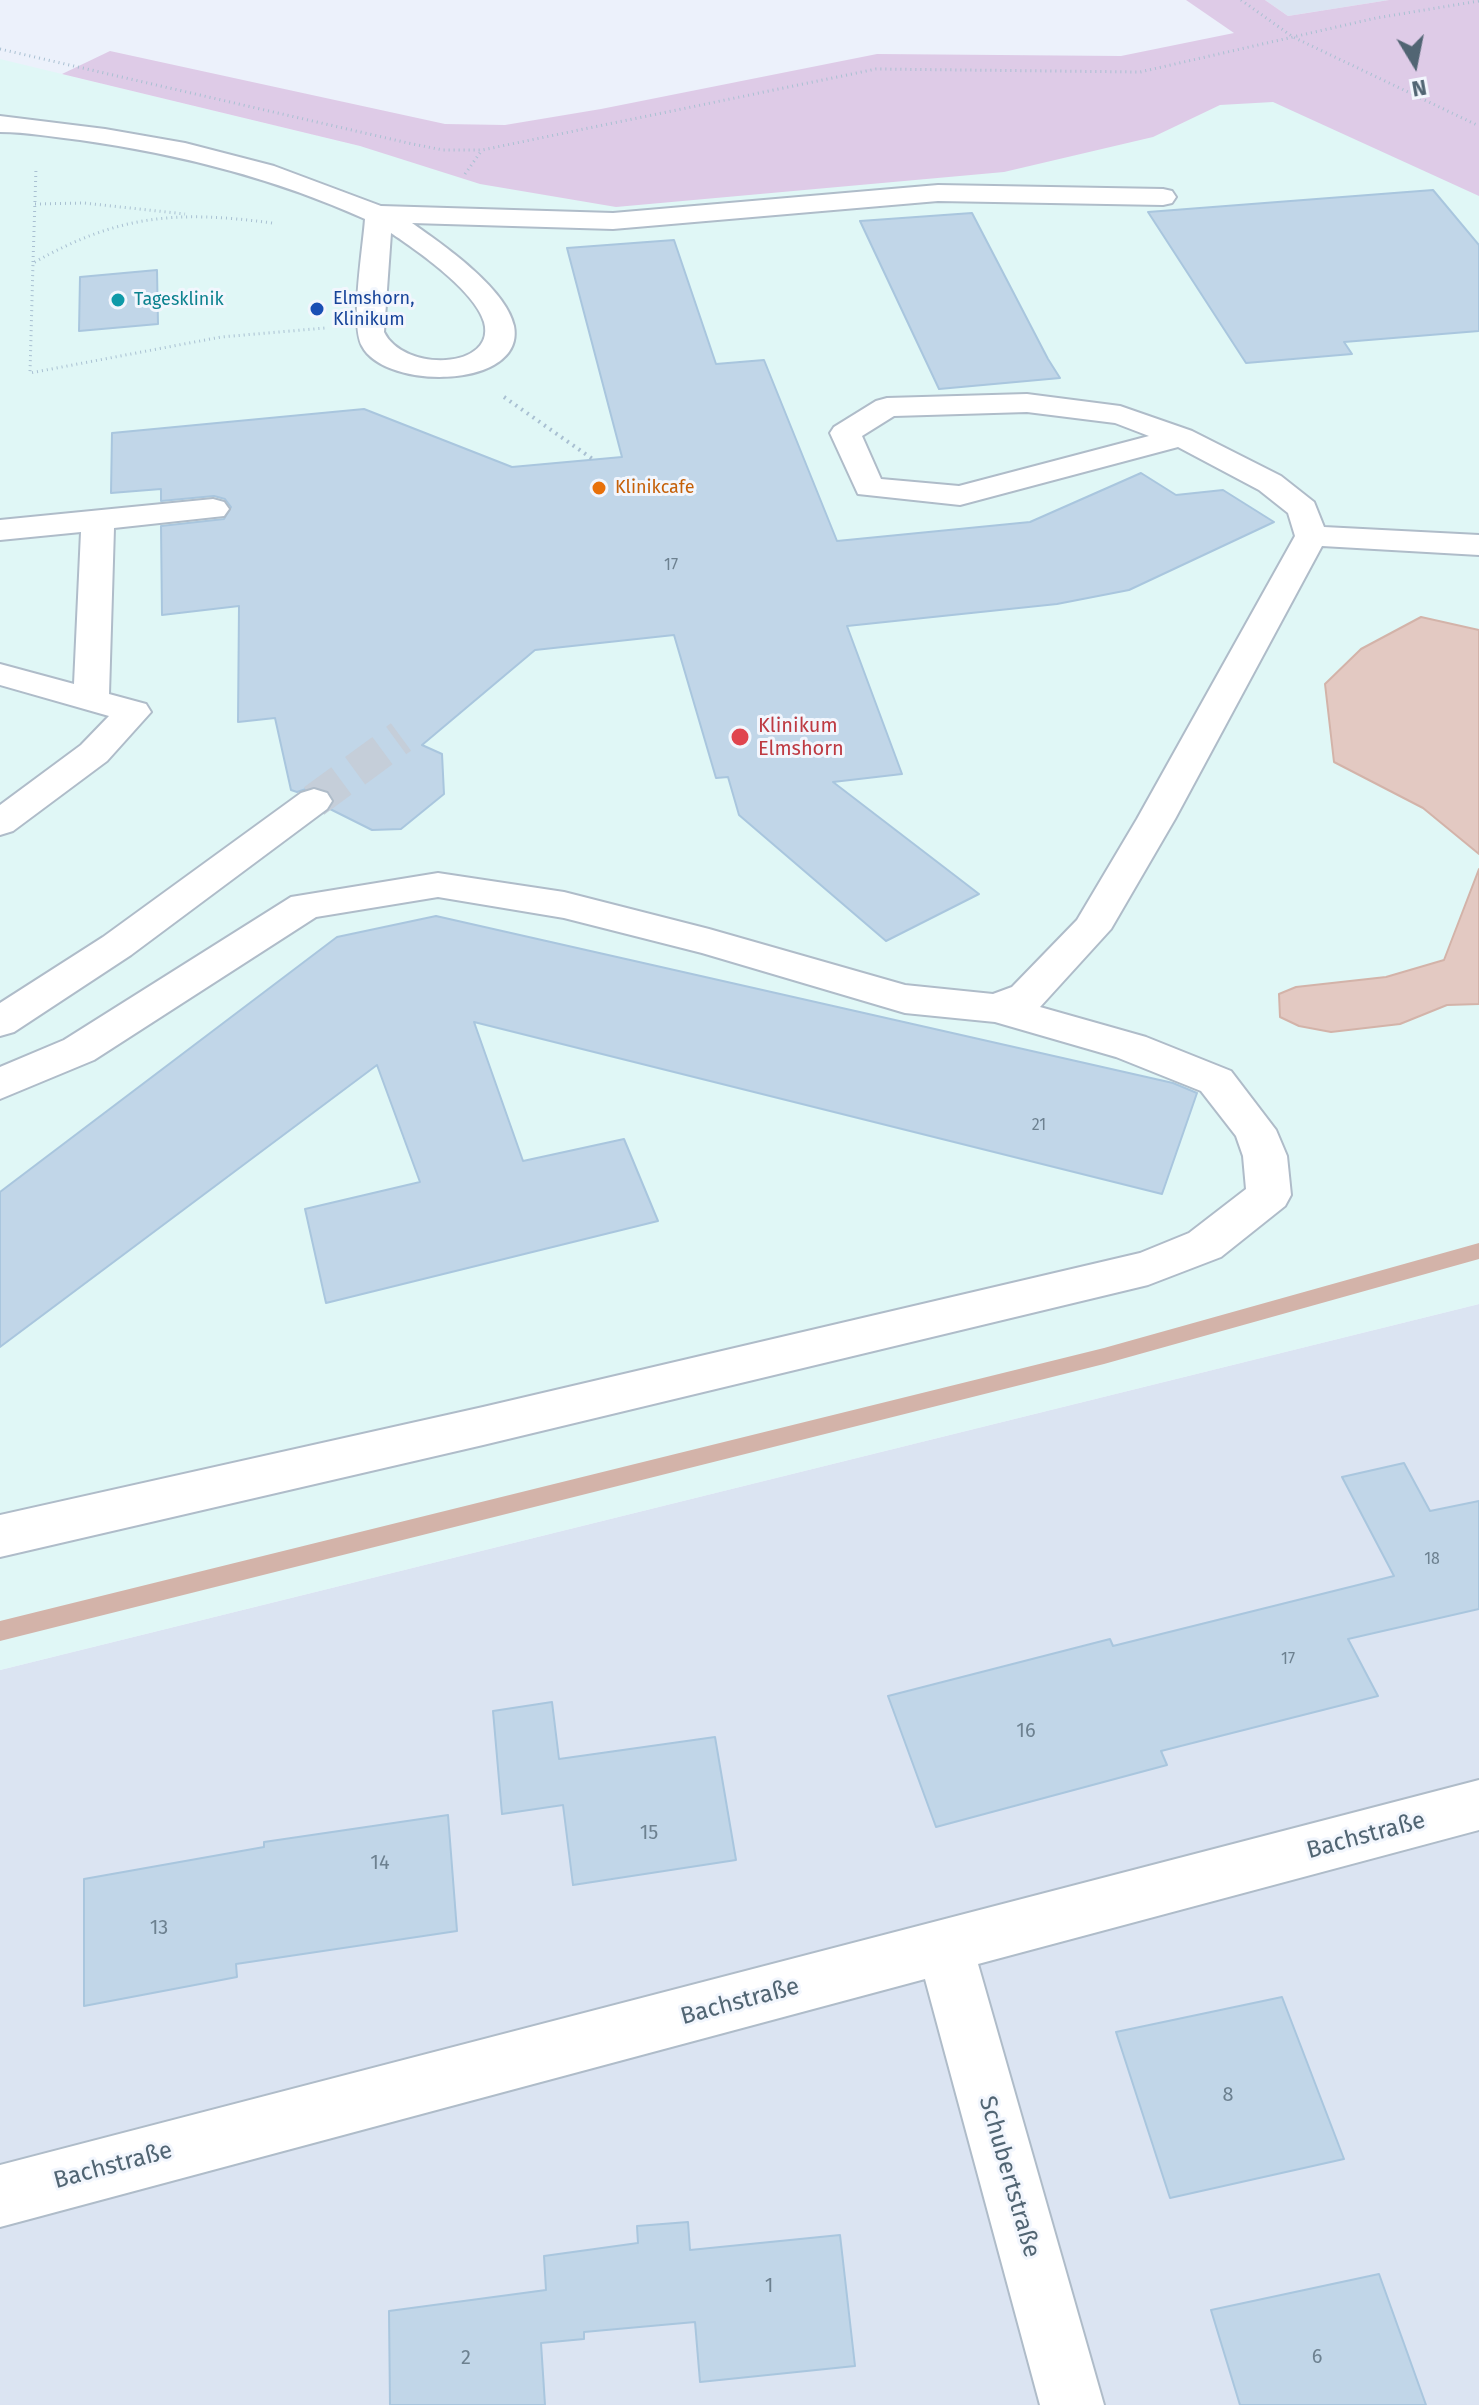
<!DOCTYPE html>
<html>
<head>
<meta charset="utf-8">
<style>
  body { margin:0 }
  #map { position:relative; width:1479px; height:2405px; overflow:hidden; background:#ecf1fb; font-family:"Fira Sans",sans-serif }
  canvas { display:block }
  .north { position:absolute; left:1375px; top:24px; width:80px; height:80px; -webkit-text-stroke:6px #f2f6fd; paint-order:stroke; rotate:170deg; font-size:22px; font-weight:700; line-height:32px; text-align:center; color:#516573 }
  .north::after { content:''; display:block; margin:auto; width:28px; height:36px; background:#516573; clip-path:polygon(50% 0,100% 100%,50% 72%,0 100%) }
</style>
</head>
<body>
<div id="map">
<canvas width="1479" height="2405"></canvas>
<div class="north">N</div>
</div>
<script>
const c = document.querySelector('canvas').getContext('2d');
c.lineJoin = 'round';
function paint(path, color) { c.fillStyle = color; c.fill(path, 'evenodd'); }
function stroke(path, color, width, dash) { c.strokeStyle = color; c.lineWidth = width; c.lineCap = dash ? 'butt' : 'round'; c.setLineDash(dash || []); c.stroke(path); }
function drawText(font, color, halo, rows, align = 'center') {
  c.font = font + ' "Fira Sans",sans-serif'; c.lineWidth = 6; c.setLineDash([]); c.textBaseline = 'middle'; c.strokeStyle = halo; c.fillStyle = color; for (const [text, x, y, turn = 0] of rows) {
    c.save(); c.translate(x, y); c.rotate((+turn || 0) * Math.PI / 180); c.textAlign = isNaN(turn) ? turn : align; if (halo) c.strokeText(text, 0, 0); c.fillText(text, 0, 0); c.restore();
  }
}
const residential = new Path2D(`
  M1265,0h124l-101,16z
  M1479,1304v1101h-1479v-735z`);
const medical = new Path2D(`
  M0,59l360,87 85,12 850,-90 184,101v1135l-1479,366z`);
const green = new Path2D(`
  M1186,0h79l23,16 101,-16h90v196l-206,-94 -53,3 -67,32 -149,35 -388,35 -136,-23 -120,-38 -298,-72 48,-23 335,73 60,1 96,-16 276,-55 244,2 113,-23z`);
const water = new Path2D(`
  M1421,617l58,13v224l-56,-46 -89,-46 -9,-78 36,-35z
  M1479,869v135l-32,1 -47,19 -69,8 -32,-6 -19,-9 -1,-23 17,-7 90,-10 58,-17z`);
const stream = new Path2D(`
  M1479,1243v16l-375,105 -1104,277v-20l1104,-273z`);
const building = new Path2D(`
  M1433,190l46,55v86l-135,11 8,12 -106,9 -98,-151z
  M972,213l76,146 12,19 -121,11 -79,-168z
  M674,240l42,124 48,-4 73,181 193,-19 111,-49 35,22 47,-5 51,32 -145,68 -72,14 -210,22 55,148 -69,8 146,112 -93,47 -147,-126 -11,-38 -12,1 -42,-143 -139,15 -113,95 20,9 2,40 -43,35 -29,1 -42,-21 5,-10 -7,-9 -13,-4 -18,6 -6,-2 -16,-72 -37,4 1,-116 -77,9 -1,-89 63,-7 7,-12 -6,-8 -11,-3 -53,5v-12l-50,4 1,-60 252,-24 148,58 110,-10 -55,-209z
  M157,270l1,54 -79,7 1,-54z
  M436,916l737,167 24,10 -35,101 -688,-172 49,139 101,-22 34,82 -332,82 -21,-94 115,-27 -43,-117 -377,282v-155l337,-255z
  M1404,1463l26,48 49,-10v108l-131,30 30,57 -217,55 6,14 -231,62 -48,-131 222,-57 3,7 281,-70 -52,-99z
  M552,1702l7,57 156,-22 21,123 -163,25 -10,-80 -61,9 -9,-103z
  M448,1815l9,116 -221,33 1,13 -153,29v-127l180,-32v-5z
  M1282,1997l62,162 -174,39 -54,-166z
  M688,2222l2,28 150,-15 15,131 -155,16 -5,-60 -111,10v7l-43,4 4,62h-155l-1,-94 157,-21 -2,-34 94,-13 -1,-17z
  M1379,2274l47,131h-186l-29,-95z`);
const minorTunnel = new Path2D(`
  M314,801l87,-64`);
const pathFar1 = new Path2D(`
  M1241,0l52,37 186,89
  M0,49l408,94 35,7h39l394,-81 264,3 236,-54 103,-17
  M465,174l17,-24
  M35,204l49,-1 101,11
  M272,223c-96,-13 -154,-8 -239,40l-3,110 191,-36 104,-9
  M33,262l3,-94`);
const path = new Path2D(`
  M504,397l90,63`);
const minor = new Path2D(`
  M0,116l105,13 80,14 89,23 107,40 232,7 325,-28 225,4 9,2 4,6 -4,6 -9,2 -225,-4 -325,28 -201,-6c30,21 94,65 102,103 12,63 -129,65 -152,20 -12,-23 1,-98 3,-127 -91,-41 -186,-65 -285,-79 -27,-3 -53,-8 -80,-8zM391,233c27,18 84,58 93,89 13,47 -80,51 -100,10z
  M1027,394l93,12 72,25 89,45 33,26 10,25 155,8v20l-157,-9 -147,273 -64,110 -71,78 106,30 85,34 45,59 11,26 4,39 -6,11 -64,51 -73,28 -665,160 -483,112v-42l483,-108 657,-154 49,-20 57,-44 -3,-33 -7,-20 -35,-45 -85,-34 -121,-35 -90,-9 -203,-60 -138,-35 -126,-21 -122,20 -222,143 -94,39v-32l64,-27 227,-143 147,-24 126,19 145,37 196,56 88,9 19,-7 65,-67 60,-101 158,-283 -7,-23 -29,-23 -81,-43 -218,58 -102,-11 -28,-61 4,-6 42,-26 11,-3zM1027,412l88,11 34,13 -190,50 -78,-7 -19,-43 32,-20z
  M213,499l11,3 5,7 -5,7 -110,12 -5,166 37,10 5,8 -44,49 -94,70 -13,4v-30l81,-60 28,-29 -109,-31v-21l74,20 7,-152 -81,8v-20z
  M314,789l13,4 5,8 -5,8 -196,146 -117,77 -14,4v-33l103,-66 198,-144z
  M1479,1780v50l-501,134 126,441h-64l-115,-426 -925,248v-62z`);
const markers = [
  [118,300,8,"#0f9aa8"],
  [317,309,8,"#1a4fb4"],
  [599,488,8,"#e8710a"],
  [740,737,10,"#e0444e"]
];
const numberNames = [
  ["17",671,566],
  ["21",1039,1126],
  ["18",1432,1560],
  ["17",1288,1660]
];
const farTransitnames = [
  ["Elmshorn,",333,299],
  ["Klinikum",333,320]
];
const farCulturenames = [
  ["Tagesklinik",134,300]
];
const farFoodnames = [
  ["Klinikcafe",615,488]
];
const healthNames = [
  ["Klinikum",758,726],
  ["Elmshorn",758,749]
];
const nearNumbernames = [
  ["16",1026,1731],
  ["15",649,1833],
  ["14",380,1863],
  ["13",159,1928],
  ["8",1228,2095],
  ["1",769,2286],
  ["6",1317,2357],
  ["2",466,2358]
];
const nearStreetnames = [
  ["Bachstraße",1366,1836,-15],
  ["Bachstraße",740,2002,-15],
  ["Bachstraße",113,2166,-15],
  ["Schubertstraße",1009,2177,74]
];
paint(residential, '#dbe4f2');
paint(medical, '#e0f7f6');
paint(green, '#decbe7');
paint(water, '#e3c9c2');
stroke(water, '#d3b3a9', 2);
paint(stream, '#d3b3a9');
paint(building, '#c1d6e8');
stroke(building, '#a9c6de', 2);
stroke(minorTunnel, '#c5ced9', 34, [34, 17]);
stroke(minor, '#afbcc9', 4);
stroke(pathFar1, '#a9c0d2', 3, [1, 4]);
stroke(path, '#a9c0d2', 4, [2, 5]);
paint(minor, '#fff');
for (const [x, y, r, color] of markers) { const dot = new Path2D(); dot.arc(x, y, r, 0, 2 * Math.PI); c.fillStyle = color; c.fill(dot); stroke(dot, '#f2f6fd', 3); }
drawText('16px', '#6d8190', null, numberNames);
drawText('18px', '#164399', '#f2f6fd', farTransitnames, 'left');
drawText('18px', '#0d838f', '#f2f6fd', farCulturenames, 'left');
drawText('18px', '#c56008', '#f2f6fd', farFoodnames, 'left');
drawText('20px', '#be3a42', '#f2f6fd', healthNames, 'left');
drawText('20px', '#6d8190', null, nearNumbernames);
drawText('24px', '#516573', '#f2f6fd', nearStreetnames);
</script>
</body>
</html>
